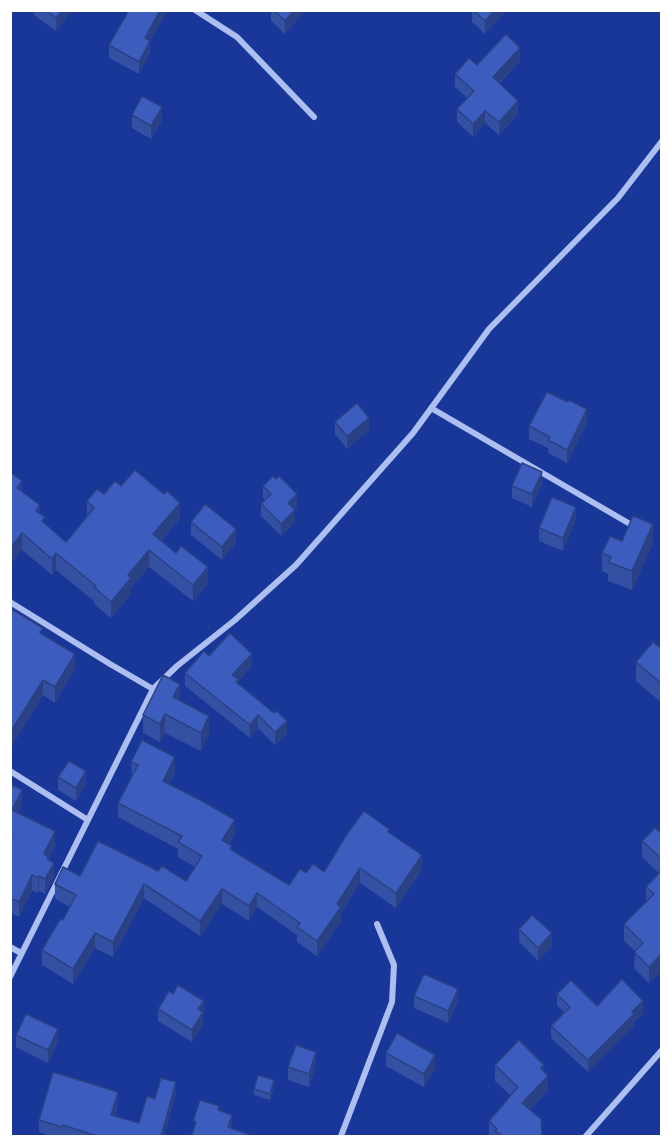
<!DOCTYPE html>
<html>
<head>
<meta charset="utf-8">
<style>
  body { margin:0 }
  #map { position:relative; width:672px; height:1147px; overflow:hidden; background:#183799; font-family:"Fira Sans Condensed",sans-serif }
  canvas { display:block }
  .frame { position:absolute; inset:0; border:12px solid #fff; pointer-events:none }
</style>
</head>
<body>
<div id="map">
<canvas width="672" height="1147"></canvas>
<div class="frame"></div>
</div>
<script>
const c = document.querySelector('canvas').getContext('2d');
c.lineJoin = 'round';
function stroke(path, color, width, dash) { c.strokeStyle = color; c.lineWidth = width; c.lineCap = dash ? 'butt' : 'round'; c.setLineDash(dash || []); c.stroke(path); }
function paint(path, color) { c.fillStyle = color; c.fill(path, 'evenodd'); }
const street = new Path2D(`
  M195,10l42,27 77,80
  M431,408l199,116
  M10,602l100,62 43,25 -143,288
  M153,689l24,-23 58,-46 61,-55 117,-132 76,-104 129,-131 44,-57
  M10,771l78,49
  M10,947l11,6
  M341,1136l51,-134 2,-37 -17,-41
  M586,1136l76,-86`);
const wall = new Path2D(`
  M34,10h36v2l-14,19 -22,-16z
  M165,10v5l-15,26v12l-11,21 -30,-16v-13z
  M271,10h35l-21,24 -14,-13z
  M472,10h32v3l-19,21 -13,-12z
  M520,61l-20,22 18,31 -19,21 -14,-12 -12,14 -16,-15v-13l10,-11 -12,-11v-13l22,-9z
  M132,115l30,5 -11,19 -19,-11z
  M335,422l34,8 -22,19 -12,-15z
  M587,422l-20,41 -19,-10v-5l-19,-9v-13z
  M10,472l12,19 18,23 5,10 21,18 21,-25v-16l34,-15 59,33 -19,22 47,43 -15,17 -44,-34 -18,21v6l-20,24 -17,-14v-3l-38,-31 -4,5 -30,-25 -12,15z
  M542,484l-10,23 -20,-9v-12z
  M263,486l34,21 -2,2v13l-14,14 -20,-20v-12l4,-4 -2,-2z
  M576,520l-13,31 -24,-10v-13z
  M191,522l45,20 -14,18 -31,-25z
  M622,541l31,2 -21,47 -24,-9v-7l-6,-3v-18z
  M10,608l33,27 32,34 -20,34 -12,-8 -33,54z
  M662,649v54l-26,-22v-19z
  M209,656l43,10 -13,14v4l48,49 -12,12 -17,-17 -8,10 -65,-52v-13z
  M180,700l29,34 -8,17 -36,-18 -5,9 -17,-9v-18z
  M131,762l44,10 -6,12 66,51 -6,9 3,6 57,35 17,-12 18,-1 65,-39 33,37 -26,38 -36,-25 -19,30v8l-24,35 -20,-14v-7l-40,-28 -8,14 -27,-17 -22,32 -56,-38 -31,59 -18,-9 -22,36 -31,-19v-15l21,-30 7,-13 -15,-8v-15l25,-8 78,-5 28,10 9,-14 -17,-10v-8l-60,-32v-14l14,-27z
  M58,777l28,7 -10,17 -18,-11z
  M10,784l12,20 -4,9 37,33 -6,13 5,18 -9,17 -6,-3 -1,2 -6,-3 -13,27 -9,-4z
  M662,832v138l-13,13 -15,-15 1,-17 -11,-10v-17l22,-23v-14l13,-14 -17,-16v-16z
  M519,929l33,17 -14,15 -19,-19z
  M173,994l31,7 -1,23 -11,18 -34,-21v-12z
  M557,994l40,12 46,7 -9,9v4l-46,46 -37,-34v-12l13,-14 -7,-7z
  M414,996l44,6 -10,21 -34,-15z
  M16,1035l42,7 -10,21 -32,-16z
  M386,1053l49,15 -11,19 -38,-21z
  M662,1063v16l-2,-2v-12z
  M316,1065l-7,22 -21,-7v-13z
  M495,1065l49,6 4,20 -18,19 12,27h-53v-16l22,-25 -16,-15z
  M274,1086l-4,14 -16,-5v-6z
  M176,1094l-12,43h-111l-14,-5v-12l79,-16 -3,12 24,7 16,-24z`);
const shadedWall = new Path2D(`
  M62,10h8v2l-14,19v-13z
  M160,10h5v5l-20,35v-12z
  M294,10h12l-21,24v-13z
  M495,10h9v3l-19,21v-13z
  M150,41v12l-11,21v-12z
  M520,48v13l-27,29v-13z
  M518,101v13l-19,21v-13z
  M162,107v13l-11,19v-13z
  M485,111v12l-12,14v-13z
  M587,409v13l-20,41v-13z
  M369,418v12l-22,19v-13z
  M542,472v12l-10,23v-13z
  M22,481v16l-5,-9z
  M297,494v13l-9,8v-12z
  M180,503v16l-27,31v-16z
  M40,505v16l-4,-10z
  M576,507v13l-13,31v-13z
  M295,510v12l-14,14v-12z
  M653,524v19l-21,47v-19z
  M236,529v13l-14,18v-13z
  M22,533v17l-12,15v-16z
  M149,550v17l-18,21v6l-20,24v-16l17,-27z
  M56,553v17l-4,5v-16z
  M208,567v17l-15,17v-16z
  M75,654v15l-20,34v-16z
  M252,654v12l-13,14v12l-7,-17z
  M43,680v15l-33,54v-16z
  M180,684v18l-7,-5z
  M165,714v19l-5,9v-18z
  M258,715v13l-8,10v-13z
  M209,716v18l-8,17v-18z
  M287,721v12l-12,12v-13z
  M175,757v15l-12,23v-14z
  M86,771v13l-10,17v-13z
  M22,790v14l-10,20v-14z
  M235,820v15l-13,20v-15z
  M55,831v15l-6,13v12l-5,-17z
  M422,855v15l-26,38v-15z
  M54,863v14l-9,17v-15z
  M360,868v15l-19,30v8l-24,35v-15l20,-37z
  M32,875v15l-13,27v-15z
  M39,876v15l-1,2v-15z
  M144,884v14l-31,59v-15z
  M222,889v15l-22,32v-15z
  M257,893v14l-8,14v-15z
  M95,933v15l-22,36v-15z
  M552,933v13l-14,15v-13z
  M662,953v17l-13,13v-16z
  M458,989v13l-10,21v-12z
  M204,1001l-1,23 -11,18v-12l6,-21z
  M643,1001v12l-9,9v4l-46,46v-12z
  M58,1029v13l-10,21v-13z
  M316,1052v13l-7,22v-13z
  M435,1055v13l-11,19v-13z
  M544,1065v15l4,-4v15l-26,27v-15l19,-35z
  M274,1080v6l-4,14v-6z
  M176,1082v12l-12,43h-3z
  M118,1092v12l-7,23v-12z
  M232,1115v12l-3,10 -1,-10z`);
const building = new Path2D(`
  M46,10h16l-6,8z
  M129,10h31l-15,28 5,3 -11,21 -30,-17z
  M274,10h20l-9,11z
  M473,10h22l-10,11z
  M506,34l14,14 -27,29 25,24 -19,21 -14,-11 -12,13 -16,-15 17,-18 -19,-17 14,-16 8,7z
  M142,96l20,11 -11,19 -19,-11z
  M547,392l21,10 1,-2 18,9 -20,41 -19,-10 2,-3 -21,-11z
  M357,403l12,15 -22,18 -12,-14z
  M522,463l20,9 -10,22 -20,-8z
  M135,470l29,24 3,-3 13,12 -27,31 23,19 5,-7 27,21 -15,18 -44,-35 -21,25 3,3 -20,24 -17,-15 2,-1 -40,-33 -4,6 -30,-26 -12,16v-77l12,9 -5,7 23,17 -4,6 9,6 -3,4 24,21 28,-34 -7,-7 10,-12 7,5 11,-13 6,5z
  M273,476l3,3 3,-3 18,18 -9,9 7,7 -14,14 -20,-20 10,-10 -8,-8z
  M552,497l24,10 -13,31 -24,-10z
  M205,504l31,25 -14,18 -31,-25z
  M633,516l20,8 -21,47 -24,-9 3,-5 -9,-4 8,-17 12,5z
  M10,608l33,20 -3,5 35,21 -20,33 -12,-7 -33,53z
  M230,633l22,21 -20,21 7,4 -3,3 38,31 3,-2 10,10 -12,11 -17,-17 -8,10 -65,-52 19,-22 5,5z
  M653,642l9,7v35l-26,-22z
  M163,675l17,9 -7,13 36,19 -8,17 -36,-19 -5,10 -17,-9z
  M142,740l33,17 -12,24 39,20 33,19 -13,20 10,6 -2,3 59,36 11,-16 6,4 7,-9 11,8 23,-38 17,-23 25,18 -1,3 34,23 -26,38 -36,-25 -23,36 4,3 -24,34 -20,-14 3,-4 -43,-30 -8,13 -27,-17 -22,32 -56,-37 -31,58 -18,-9 -22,36 -31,-19 18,-31 3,1 13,-25 -21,-11 8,-17 17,9 18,-35 60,30 4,-5 24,15 16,-25 -24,-14 4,-6 -64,-33 20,-38 -7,-3z
  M69,761l17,10 -10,17 -18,-11z
  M10,784l12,6 -10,20 43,21 -11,23 5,3 -2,2 7,4 -9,16 -6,-3 -1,2 -6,-3 -13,27 -9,-4v-57l2,-3 -2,-1z
  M655,828l6,5 1,-1v27l-20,-18z
  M662,870v83l-13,14 -15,-15 9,-9 -19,-19 30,-30 -8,-7z
  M532,915l20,18 -14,15 -19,-19z
  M424,974l34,15 -10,22 -34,-15z
  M622,979l21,22 -11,11 2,2 -46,46 -37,-34 19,-19 -13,-13 14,-14 26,26z
  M178,985l26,16 -6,8 5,3 -11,18 -34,-21 11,-18 4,3z
  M26,1014l32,15 -10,21 -32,-15z
  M397,1033l38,22 -11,19 -38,-21z
  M519,1040l25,25 -3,3 7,8 -26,27 19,16 1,15 -2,3h-37v-1l-8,-5 2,-2 -8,-8 29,-34 -23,-22z
  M296,1045l20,7 -7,22 -21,-7z
  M53,1072l65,20 -7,23 28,8 8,-27 8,3 6,-21 15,4 -15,55h-61l-37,-12 -1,2 -23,-7z
  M258,1075l16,5 -4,14 -16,-5z
  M200,1100l19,6 -1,4 14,5 -4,12 28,10h-65l5,-15 -3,-1z`);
stroke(street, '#adbef1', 6);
paint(wall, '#3450a3');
paint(shadedWall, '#2b4185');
paint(building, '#3d5dbe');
stroke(building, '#2b4185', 1.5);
</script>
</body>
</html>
